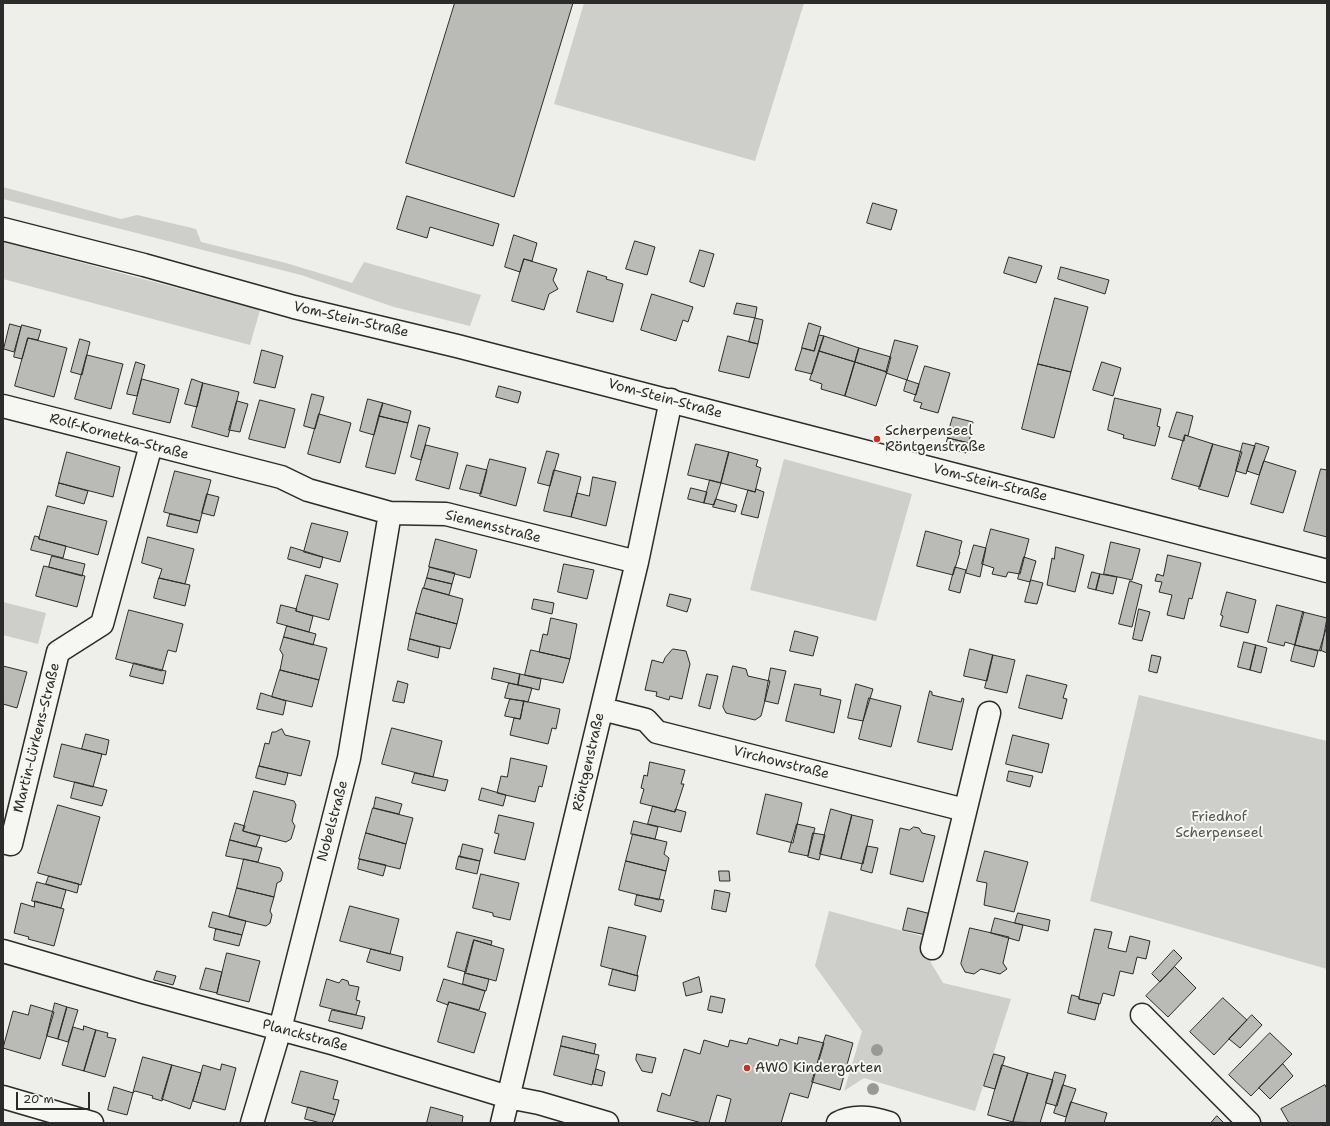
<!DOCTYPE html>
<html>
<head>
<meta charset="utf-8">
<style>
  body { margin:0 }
  #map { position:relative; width:1330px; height:1126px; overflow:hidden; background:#eeeeea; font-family:"Shantell Sans",sans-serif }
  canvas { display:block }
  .frame { position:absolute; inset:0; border:4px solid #2b2b2b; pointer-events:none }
  .scale { position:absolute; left:16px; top:1092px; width:74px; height:18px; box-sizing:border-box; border:2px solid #2b2b2b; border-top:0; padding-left:5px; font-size:12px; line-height:14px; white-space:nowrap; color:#2b2b2b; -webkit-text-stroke:3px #f6f6f2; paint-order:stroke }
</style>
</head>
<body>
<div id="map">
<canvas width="1330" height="1126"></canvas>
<div class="frame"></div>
<div class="scale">20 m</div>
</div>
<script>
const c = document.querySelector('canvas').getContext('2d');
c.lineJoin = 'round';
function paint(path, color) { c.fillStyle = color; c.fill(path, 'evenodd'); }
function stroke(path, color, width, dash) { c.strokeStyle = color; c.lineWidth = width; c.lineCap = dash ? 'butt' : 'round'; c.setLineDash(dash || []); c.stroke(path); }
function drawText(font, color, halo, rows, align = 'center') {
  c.font = font + ' "Shantell Sans",sans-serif'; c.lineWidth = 4; c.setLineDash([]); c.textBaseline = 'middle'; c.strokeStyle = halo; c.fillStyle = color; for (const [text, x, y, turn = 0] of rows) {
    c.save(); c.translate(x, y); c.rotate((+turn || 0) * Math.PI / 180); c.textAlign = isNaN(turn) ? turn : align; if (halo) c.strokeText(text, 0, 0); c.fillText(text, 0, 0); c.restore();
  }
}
const green = new Path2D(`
  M584,3h220l-49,158 -201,-57z
  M3,187l118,32 16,-4 59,14 5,13 85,21 66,20 12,-21 117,33 -11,31 -76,-19 -93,-32 -298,-76z
  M3,242l257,68 -10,35 -247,-66z
  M784,459l128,35 -36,127 -126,-31z
  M3,602l43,11 -8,31 -35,-9z
  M1139,695l188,46v228l-237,-68z
  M829,911l100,27 -5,13 19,32 68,16 -36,112 -111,-33 -20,13 18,-60 -47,-65z`);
const building = new Path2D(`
  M455,3h118l-59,194 -108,-34z
  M407,196l92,28 -6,22 -63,-19 -3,11 -30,-9z
  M873,203l24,7 -6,20 -24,-7z
  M514,235l23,8 -5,18 -8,-2 -4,13 -15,-5z
  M635,241l20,6 -8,28 -21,-6z
  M700,250l14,4 -10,33 -14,-5z
  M1009,257l33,9 -6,17 -32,-10z
  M524,259l33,10 -4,11 5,9 -9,5 -5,16 -32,-9z
  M1061,267l48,13 -4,14 -47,-15z
  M588,271l19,6 -1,2 17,5 -10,38 -36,-10z
  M652,294l41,13 -5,15 -5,-2 -7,21 -35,-11z
  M1055,298l33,9 -17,65 -33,-8z
  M737,303l20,4 -2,11 -21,-4z
  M755,318l8,2 -5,24 -9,-2z
  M809,323l12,4 -7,24 -12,-3z
  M10,324l11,3 -7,25 -10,-3z
  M22,325l19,5 -3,10 -10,-2 -6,21 -8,-2z
  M819,335l5,1 -12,38 -17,-4 7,-22 12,3z
  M728,336l30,8 -9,34 -30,-7z
  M824,336l35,12 -4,14 -36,-11z
  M28,338l39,10 -13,49 -39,-11z
  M80,339l10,3 -8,33 -11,-3z
  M895,340l23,6 -11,34 -21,-7z
  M859,348l32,9 -4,15 -32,-10z
  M262,350l21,6 -8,32 -21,-5z
  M819,351l36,11 -10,34 -24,-7 1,-5 -12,-4z
  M87,355l36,9 -12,45 -36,-10z
  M136,362l9,3 -8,31 -10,-2z
  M855,362l32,10 -11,34 -31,-10z
  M1102,362l19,6 -8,28 -20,-6z
  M1038,364l33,8 -17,66 -32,-9z
  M925,366l25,7 -12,40 -18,-5 2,-5 -8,-2z
  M142,379l37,10 -9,34 -37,-9z
  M192,379l11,4 -6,24 -12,-3z
  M907,380l12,4 -3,11 -12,-4z
  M203,383l36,9 -11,45 -36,-10z
  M499,386l22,6 -3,11 -22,-6z
  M312,394l12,3 -9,32 -11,-3z
  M1115,398l46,11 -4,17 3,1 -5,19 -32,-8 1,-3 -16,-5z
  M368,399l15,4 -9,32 -14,-4z
  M260,400l35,9 -10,39 -36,-9z
  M237,401l11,3 -8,28 -11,-2z
  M383,403l28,8 -3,12 -29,-7z
  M1177,412l16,4 -5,20 -3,-1 -1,6 -15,-4z
  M319,414l32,9 -11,40 -32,-9z
  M379,416l29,7 -13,51 -29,-7z
  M953,417l20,5 -2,10 -21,-5z
  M419,425l11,3 -9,32 -10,-3z
  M950,427l21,5 -2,11 -21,-5z
  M1185,435l28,9 -13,43 -28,-8z
  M948,438l21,5 -3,10 -21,-5z
  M1243,443l12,3 -9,28 -10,-3z
  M1256,443l13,4 -10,28 -12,-4z
  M696,444l33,8 -8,31 -33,-8z
  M1213,444l29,8 -14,45 -29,-8z
  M426,445l32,8 -9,36 -33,-9z
  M547,451l12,3 -9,32 -12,-3z
  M67,452l53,15 -7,30 -54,-14z
  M729,452l29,8 -2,6 5,2 -6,24 -34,-9z
  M490,459l36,9 -10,38 -36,-10z
  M1264,461l32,10 -13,42 -32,-9z
  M467,465l20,5 -6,24 -21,-5z
  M1321,469l6,1v67l-23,-6z
  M554,470l27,7 -10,40 -27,-6z
  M175,471l36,9 -11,41 -36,-9z
  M593,477l23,5 -10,44 -35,-9 6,-24 12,3z
  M710,480l11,3 -7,22 -10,-2z
  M59,483l29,8 -4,13 -28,-8z
  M691,488l16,4 -3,11 -16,-4z
  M756,489l8,3 -6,26 -17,-4 7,-24 7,2z
  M207,494l12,3 -5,19 -12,-3z
  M716,499l21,6 -2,7 -22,-5z
  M48,506l59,15 -9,34 -59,-16z
  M170,514l30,7 -3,12 -30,-7z
  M312,523l36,9 -8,30 -36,-10z
  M991,529l38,10 -9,35 -12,-2 -2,5 -14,-3 2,-6 -12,-4z
  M926,531l36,10 -3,11h1l-7,23 -36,-9z
  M35,536l4,1v2l27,7 -3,12 -32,-8z
  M148,537l46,12 -9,35 -26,-6 3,-9 -20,-6z
  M436,539l41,11 -7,28 -41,-11z
  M1111,542l29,7 -8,31 -28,-6z
  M974,545l12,3 -6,29 -14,-4z
  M291,547l32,10 -3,11 -32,-9z
  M1056,547l28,8 -9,37 -28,-7 5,-27 2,1z
  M1168,555l33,8 -9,36 -3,-1 -5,21 -17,-4 5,-20 -13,-3 3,-10 -7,-1 2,-7 6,2z
  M52,556l33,8 -3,12 -33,-9z
  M1024,557l12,4 -6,21 -12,-3z
  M564,564l30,6 -7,29 -29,-7z
  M44,566l41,10 -8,31 -41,-11z
  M430,567l25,6 -3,11 -25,-6z
  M955,567l11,3 -6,23 -11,-3z
  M1092,572l8,2 -4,16 -8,-2z
  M1100,574l17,3 -4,17 -17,-4z
  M306,575l32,9 -9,36 -33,-9z
  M159,578l31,7 -5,21 -31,-8z
  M427,578l25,6 -3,11 -25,-7z
  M1031,580l12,3 -6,21 -12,-2z
  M1130,581l12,4 -10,42 -13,-3z
  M423,588l40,11 -6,25 -41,-11z
  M1227,592l29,8 -8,33 -28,-7 3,-10 -2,-1z
  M670,594l21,5 -4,13 -20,-6z
  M534,599l20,4 -2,11 -20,-5z
  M281,605l16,4 -1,2 17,5 -4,16 -32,-9z
  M1277,605l27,7 -9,33 -10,-3 -1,4 -16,-4z
  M1139,609l11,3 -8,29 -9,-2z
  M129,610l54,14 -7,28 -8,-2 -6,21 -46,-12z
  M1303,612l24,6 -6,33 -26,-6z
  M416,613l41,11 -7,25 -40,-10z
  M551,618l26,6 -7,35 -31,-7 4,-18 4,1z
  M287,626l29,8 -3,11 -29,-8z
  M1327,626v27l-7,-3z
  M795,631l23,6 -5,19 -23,-5z
  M284,637l43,11 -8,32 -39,-10 3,-15 -3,-5z
  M410,639l30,8 -2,11 -30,-8z
  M1244,642l12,3 -6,25 -12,-3z
  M1256,645l11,3 -6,25 -11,-3z
  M1295,645l23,6 -4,16 -23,-6z
  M673,649l13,2 4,13 -8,35 -12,-3 -1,4 -13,-4 1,-4 -12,-2 7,-30 11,3 2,-5z
  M970,649l23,6 -6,26 -23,-5z
  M531,650l39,9 -7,24 -38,-8z
  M993,655l22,5 -8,33 -22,-5z
  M1152,655l9,2 -4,16 -8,-2z
  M134,663l32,8 -3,13 -33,-8z
  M3,666l24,6 -10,36 -14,-4z
  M733,666l13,3 2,7 22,5 -9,35 -6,4 -29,-7 -3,-6z
  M494,668l26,6 -2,11 -26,-6z
  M771,668l15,3 -8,33 -13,-3z
  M280,670l39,10 -7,27 -40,-10z
  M520,674l21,5 -2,11 -21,-5z
  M707,674l11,2 -8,33 -11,-3z
  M1027,675l40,10 -4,13 4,1 -5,20 -43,-11z
  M398,681l10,3 -4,19 -11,-2z
  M509,683l23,5 -4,14 -23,-4z
  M795,684l26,5 -1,6 21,5 -7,33 -48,-12z
  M856,684l17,5 -10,32 -15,-3z
  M930,691l2,1v3l29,7 1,-4 2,1 -12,51 -34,-8z
  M261,693l25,8 -3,14 -26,-6z
  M869,698l32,8 -10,41 -32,-8z
  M510,699l14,2 -4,18 -15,-3z
  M524,701l36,8 -4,20 -4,-1 -4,16 -38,-9 4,-17 6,1z
  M392,728l50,13 -9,36 -51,-13z
  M282,729l3,6 25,6 -9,35 -42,-10 6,-23 4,1 3,-12h3z
  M86,734l23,6 -3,15 -24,-6z
  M1013,735l36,9 -7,29 -36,-9z
  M62,744l40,10 -9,33 -39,-10z
  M511,758l36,8 -5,21 -3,-1 -4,16 -38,-9 4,-17 6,1z
  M650,762l35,8 -4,14h3l-9,28 -35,-9 4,-14 -3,-1 3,-13 3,1z
  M259,766l29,7 -3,12 -29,-7z
  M1009,771l24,5 -3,11 -23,-6z
  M415,773l33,7 -3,11 -33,-8z
  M75,782l32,8 -5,16 -31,-8z
  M482,788l24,7 -3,11 -24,-6z
  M254,791l40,10 2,4 -4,16 3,5 -4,13 -5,3 -43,-11z
  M766,794l36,9 -9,40 -36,-9z
  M376,797l26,7 -3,10 -25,-6z
  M58,805l42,12 -19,68 -43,-12z
  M653,806l22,6v-3l11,3 -5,20 -33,-8z
  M373,808l40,10 -7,26 -40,-11z
  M831,809l21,6 -11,44 -21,-5z
  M499,815l35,8 -9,37 -31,-7 5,-19 -4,-1z
  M852,815l21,5 -10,44 -22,-5z
  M634,821l24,6 -3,12 -24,-5z
  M235,823l10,3 -2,5 17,5 -4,11 -26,-7z
  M797,824l18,4 -7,28 -19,-4z
  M914,827l5,1 3,5 13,3 -12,46 -33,-8 10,-46 9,2z
  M366,833l40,11 -6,25 -41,-10z
  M813,833l12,2 -6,25 -11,-3z
  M633,834l34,8 -3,12 5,4 -3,13 -40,-10z
  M230,840l32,8 -4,14 -32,-6z
  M463,844l20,5 -3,12 -20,-4z
  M867,846l11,2 -6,25 -11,-3z
  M985,851l43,11 -14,50 -30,-7 3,-22 -10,-2z
  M459,856l21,5 -3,13 -21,-5z
  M244,859l36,9 3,5 -2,8 -4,2 -3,14 -37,-9z
  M360,859l26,6 -3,11 -25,-7z
  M626,861l40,10 -7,29 -40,-10z
  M719,871h10l1,10h-10z
  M481,874l38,9 -9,37 -17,-4v-3l-20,-5z
  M49,876l30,8 -2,9 -31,-9z
  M37,882l29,8 -5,18 -29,-7z
  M237,888l37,9 -4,14 2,4 -2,8 -4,3 -37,-9z
  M715,890l15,3 -4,19 -14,-3z
  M637,895l27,5 -3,12 -26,-7z
  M35,901l29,8 -10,37 -26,-7 1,-2 -15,-4 7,-30 13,4z
  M350,906l49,13 -9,35 -50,-13z
  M908,908l23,6 -5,21 -23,-5z
  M213,912l33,9 -4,14 -33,-8z
  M1018,913l32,7 -2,11 -33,-8z
  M995,918l28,7 -4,16 -28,-8z
  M609,927l37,9 -9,38 1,2 -37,-10z
  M970,928l39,9 -6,26 4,6 -7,5 -19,-5 -7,5 -9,-2 -4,-8z
  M216,929l26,6 -3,11 -25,-6z
  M1095,929l17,3 -4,16 18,4 4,-16 20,5 -4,18 -9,-2 -4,17 -13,-3 -6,25 -11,-3 -3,11 -21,-5z
  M457,932l35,9 -1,4 -17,-5 -8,32 -18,-5z
  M474,940l30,9 -8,32 -31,-8z
  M371,949l32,8 -3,14 -33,-9z
  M1174,950l8,8 -22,24 -8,-8z
  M227,953l33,8 -11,41 -32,-8z
  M1175,967l21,21 -28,29 -22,-21z
  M206,968l16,4 -5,21 -17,-4z
  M613,969l25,7 -3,15 -26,-6z
  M157,971l19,5 -3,9 -19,-5z
  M465,973l24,6 -3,12 -23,-7z
  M699,977l3,15 -16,4 -3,-13z
  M327,979l12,4 3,-4 6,2 1,4 10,2 -3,13 4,1 -4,14 -36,-9z
  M444,979l41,12 -6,19 -30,-8 -1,3 -11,-4z
  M1072,995l7,2v2l20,5 -4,16 -27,-7z
  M711,996l14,3 -3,14 -14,-3z
  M1223,998l24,22 -33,35 -24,-23z
  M449,1002l37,11 -12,40 -36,-11z
  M55,1003l12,4 -9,32 -11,-3z
  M31,1005l23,7 -14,47 -37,-11 10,-37 15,4z
  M67,1007l11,3 -10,32 -10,-3z
  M332,1010l33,7 -3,12 -33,-8z
  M1252,1015l10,10 -22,23 -11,-9z
  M84,1026l12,4 -12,41 -22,-6 11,-38 10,3z
  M96,1030l12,3 -1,4 9,2 -11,38 -21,-6z
  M1270,1033l22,21 -41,42 -22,-21z
  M826,1035l27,8 -13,47 -28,-8z
  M563,1036l33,8 -2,10 -33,-8z
  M799,1037l25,6 -16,55 -18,-5 -9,30h-56l6,-24 -14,-4 -8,28h-7l-45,-12 5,-18 8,3 14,-47 16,5 4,-14 24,7 2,-7 17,4 2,-6 29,8 2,-7 17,5z
  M561,1046l38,9 -7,30 -38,-10z
  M637,1054l19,4 -4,15 -10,-2 -6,-11z
  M994,1054l11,3 -10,32 -11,-3z
  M143,1057l29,8 -10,36 -10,-3 1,-2 -18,-5 -2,2z
  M222,1064l14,4 -11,42 -32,-9 10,-36 17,5z
  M1283,1064l10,12 -23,23 -11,-11z
  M172,1065l29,8 -11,36 -28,-10z
  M1002,1065l26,8 -15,49 -25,-7z
  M596,1069l9,3 -3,14 -9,-2z
  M301,1071l37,10 -5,18 6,1 -4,15 -43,-12z
  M1055,1072l11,3 -9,31 -11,-3z
  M1028,1073l25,7 -13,43 -27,-1z
  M1063,1085l13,4 -10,28 -12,-4z
  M1325,1085l2,4v34h-38l-8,-14z
  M114,1087l19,6 -6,22 -19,-5z
  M1071,1102l36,11 -3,10h-39z
  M308,1107l27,8 -3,8h-11l-16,-4z
  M431,1107l32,9 -1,7h-35z
  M1217,1116l7,7h-13z`);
const minor = new Path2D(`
  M3,406l278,71 27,13 82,23 56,1 191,48
  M602,709l44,11 11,12 308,78
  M3,842l8,2 47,-192 44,-28 49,-179
  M932,948l57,-235
  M3,951l140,41 192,52 173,53 31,6 68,20
  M1142,1015l107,108
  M3,1097l89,26
  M252,1123l28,-94 69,-271 41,-245
  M502,1123l135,-561 34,-162
  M838,1123c16,-9 35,-5 51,0`);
const major = new Path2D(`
  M3,229l141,36 150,42 163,39 870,225`);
const trees = [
  [877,1050],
  [873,1089]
];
const markers = [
  [877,439,4,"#c8321e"],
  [747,1068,4,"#c8321e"]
];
const streetNames = [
  ["Vom-Stein-Straße",351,320,13],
  ["Vom-Stein-Straße",665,399,15],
  ["Rolf-Kornetka-Straße",119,437,15],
  ["Vom-Stein-Straße",990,483,14],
  ["Siemensstraße",493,527,14],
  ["Martin-Lürkens-Straße",37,738,-76],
  ["Röntgenstraße",589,762,-77],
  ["Virchowstraße",781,763,14],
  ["Nobelstraße",333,821,-75],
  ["Planckstraße",305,1036,15]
];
const poiNames = [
  ["Scherpenseel",885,431],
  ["Röntgenstraße",885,447],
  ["AWO Kindergarten",755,1068]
];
const parkNames = [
  ["Friedhof",1219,817],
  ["Scherpenseel",1219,833]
];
paint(green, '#cececa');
paint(building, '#babab7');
stroke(building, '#2b2b2b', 1);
stroke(minor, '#2b2b2b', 25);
stroke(major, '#2b2b2b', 25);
stroke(minor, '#f6f6f2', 22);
stroke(major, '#f6f6f2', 22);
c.fillStyle = '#999997';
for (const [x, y] of trees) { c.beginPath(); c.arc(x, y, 6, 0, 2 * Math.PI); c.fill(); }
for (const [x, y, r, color] of markers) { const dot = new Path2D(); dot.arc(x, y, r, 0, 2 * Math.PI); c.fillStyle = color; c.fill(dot); stroke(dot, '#f6f6f2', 1.5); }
drawText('14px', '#2b2b2b', '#f6f6f2', streetNames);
drawText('14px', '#2b2b2b', '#f6f6f2', poiNames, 'left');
drawText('14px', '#545453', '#f6f6f2', parkNames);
</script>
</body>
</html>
